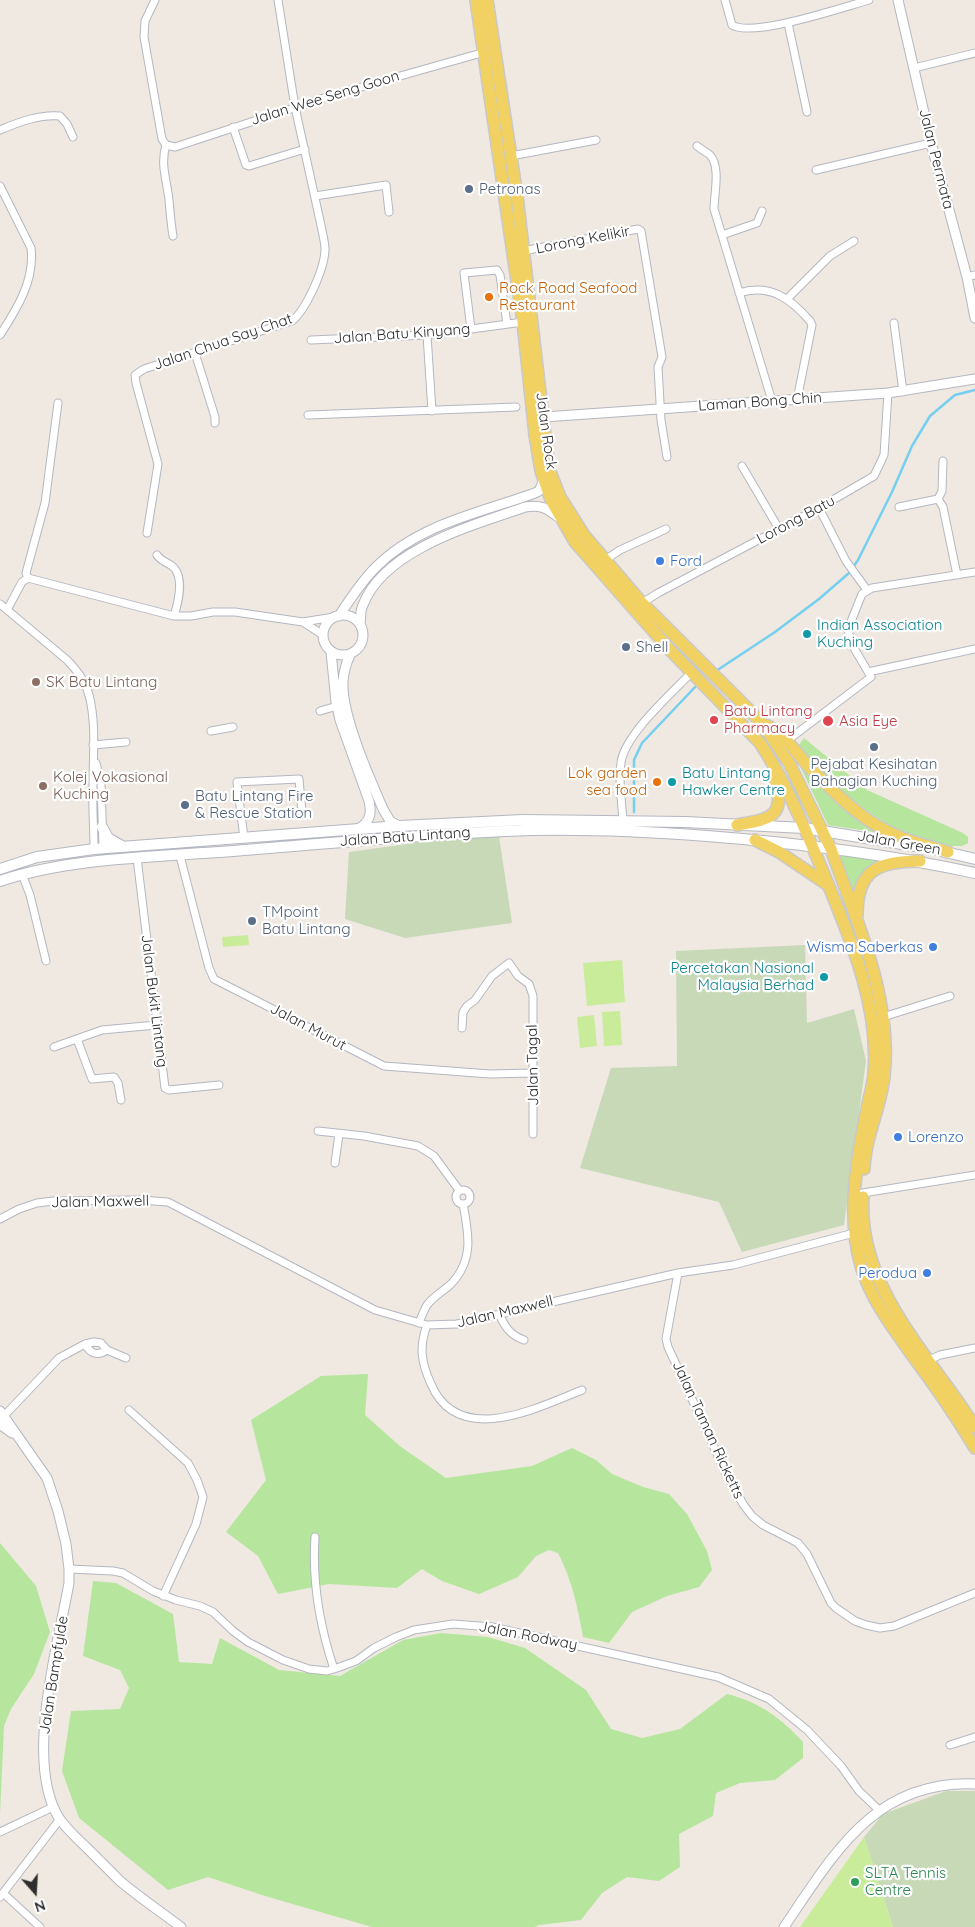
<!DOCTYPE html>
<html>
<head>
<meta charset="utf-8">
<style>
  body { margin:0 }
  #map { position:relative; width:975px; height:1927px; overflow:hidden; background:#efe9e1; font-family:Quicksand,sans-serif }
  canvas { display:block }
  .north { position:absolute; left:10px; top:1867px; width:50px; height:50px; -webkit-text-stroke:4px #fff; paint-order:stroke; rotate:161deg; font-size:14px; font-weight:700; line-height:20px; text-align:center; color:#2e2e2e }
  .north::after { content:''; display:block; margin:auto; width:18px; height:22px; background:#2e2e2e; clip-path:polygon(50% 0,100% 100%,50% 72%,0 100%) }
</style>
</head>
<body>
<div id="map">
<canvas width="975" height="1927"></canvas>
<div class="north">N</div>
</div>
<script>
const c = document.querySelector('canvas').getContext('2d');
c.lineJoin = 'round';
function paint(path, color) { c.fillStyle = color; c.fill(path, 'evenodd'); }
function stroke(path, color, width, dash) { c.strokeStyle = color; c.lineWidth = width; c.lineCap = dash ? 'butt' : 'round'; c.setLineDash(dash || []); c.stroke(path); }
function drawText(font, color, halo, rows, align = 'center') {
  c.font = font + ' Quicksand,sans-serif'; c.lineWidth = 4.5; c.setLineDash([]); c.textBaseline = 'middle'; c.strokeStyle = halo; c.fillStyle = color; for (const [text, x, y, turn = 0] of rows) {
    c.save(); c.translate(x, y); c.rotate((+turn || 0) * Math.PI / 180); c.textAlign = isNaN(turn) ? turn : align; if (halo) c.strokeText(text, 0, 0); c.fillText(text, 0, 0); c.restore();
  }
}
const green = new Path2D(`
  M804,738l63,52 96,43 5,4v6l-6,3h-11l-44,-11 -15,-8 -43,-27 -51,-54z
  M801,768c27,27 50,52 86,66l-59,-9z
  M839,855l42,6 -27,36z
  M368,1374l-3,41 36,32 45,31 86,-12 40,-18 24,12 16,14 31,13 26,7 18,20 20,37 5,19 -13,17 -32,9 -35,16 -23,31 -26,-6c-5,-29 -11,-57 -25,-84l-9,-3 -13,6 -18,21 -39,17 -37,-13 -20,-12 -25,19 -68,-4 -51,10 -20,-38 -32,-24 40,-52 -15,-60 70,-44z
  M0,1543l36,43 14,46 -16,42 -23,35 -7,17 -4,88z
  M93,1581l23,2 57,31 6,48 33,2 8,-26 59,32 61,6 63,-36 38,-7 47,4 37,11 61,42 25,39 31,9 38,-9 47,-35c32,8 54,24 76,48v16l-28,22 -35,3 -24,10 -3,23 -34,18 1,33 -21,14 -32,-4 -25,16 -21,27 -42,5 -4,2h-163l-107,-31 -57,-19 -40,13 -89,-72 -17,-47 9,-60 49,-2 9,-21 -9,-18 -37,-14z`);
const cemetery = new Path2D(`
  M499,836l13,87 -107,15 -60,-19 4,-67 102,-14z
  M805,945l2,78 47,-14 12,52 -22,164 -102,27 -23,-50 -139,-34 31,-100 66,-2 -1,-115z
  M946,1791h29v136h-82l-29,-90 19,-23z`);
const pitch = new Path2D(`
  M248,935l1,10 -26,2 -1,-10z
  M622,960l3,42 -38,4 -4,-43z
  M620,1011l2,34 -18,1 -2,-34z
  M594,1015l3,31 -17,2 -3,-31z
  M864,1837l29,90h-93z`);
const stream = new Path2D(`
  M716,671l59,-39 44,-33 30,-26 9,-13 34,-68 20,-46 18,-30 25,-21 20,-5
  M634,812v-52l8,-17 55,-58`);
const minor = new Path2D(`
  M155,0l-10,21 -1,16 18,102 4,6
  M725,0l7,25c21,13 111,-18 137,-25
  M788,23l19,89
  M914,68l61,-15
  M233,127l13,38 3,1 56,-17
  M0,130c19,-8 40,-16 60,-14l7,8 6,13
  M166,145l9,2 158,-52 152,-43
  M166,145c-6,19 1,36 3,55 1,12 2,24 4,36
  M697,146c4,3 9,6 13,9 11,12 4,39 4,54l58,192
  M511,156l85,-16
  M816,170l115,-27
  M0,186l31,62c4,32 -14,61 -31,87
  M315,196l71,-11 3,27
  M722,235l35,-12 5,-12
  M523,251l115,-22 3,2 21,126 -4,10 3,53 6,37
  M967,277l8,-2
  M739,293c31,-10 52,6 71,28l2,4 -15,75
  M787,299l43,-43 24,-15
  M894,323l9,69
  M471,329l-7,-56 33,-3 3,5 7,49
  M427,335l5,76
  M311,340l116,-5 96,-13
  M195,353l20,64v6
  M308,415l208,-8
  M742,466l37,63
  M938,499l5,8 14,68
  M938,499l4,-8 1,-30
  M899,507l39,-8
  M819,508l27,53 21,29
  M147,533l11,-69 -22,-81 -1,-8 9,-6 148,-48c14,-11 33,-53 33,-72 0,-6 -2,-13 -3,-19l-27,-123 -17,-107
  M157,555c5,8 13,7 18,14 9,12 3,34 -1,47
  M605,560l15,-10 46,-21
  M28,578l146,38h17l22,-4h22l68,10 31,-5
  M28,578l-2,-5 19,-70 13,-100
  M642,603l16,-10 161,-85 55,-32 10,-21 4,-62
  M0,604l67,56c11,11 20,24 23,39 6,27 3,57 3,85 -1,21 1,43 1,65
  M7,610l15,-28 6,-4
  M303,622l20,13
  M868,672l107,-23
  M320,711l17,-5
  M211,731l22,-4
  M788,740l83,-63 -20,-34 -3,-14 14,-35 10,-6 103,-16
  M93,745l33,-3
  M96,763l5,20 2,65
  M623,821c-1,-19 -5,-40 -2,-58 3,-28 51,-70 71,-91
  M244,838l-7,-56 62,-3 3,33
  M180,856l29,112 5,11 170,87 106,8 42,-1
  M137,858l28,230 4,2 50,-5
  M22,874l8,21 16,66
  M883,1017l67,-21
  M462,1028l1,-16 4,-6 8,-6 17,-24 17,-13 9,13 11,8 4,12v138
  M77,1039l15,40 22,-2 4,6 3,17
  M54,1047l48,-17 54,-5
  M318,1131l46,5 54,10 16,10 25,34
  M335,1163l4,-29
  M456 1197a7 7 0 1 1 14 0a7 7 0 1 1-14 0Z
  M863,1193l112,-18
  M0,1219l19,-10 18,-6 16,-2 87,-1 28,2 207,108 52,15 30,-1 221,-51 55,-8 121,-32
  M678,1273l-12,66 2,8 57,124 18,33 9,12 11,9 35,18 9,11 24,49 5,5 19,13 11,4 14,3 14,-2 81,-33
  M499,1314c6,13 11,21 25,26
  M419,1323c2,-5 5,-13 8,-18 6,-8 16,-14 23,-20 24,-24 19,-51 13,-81
  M427,1325c-8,22 -6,37 4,59 27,64 106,24 151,6
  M107,1350l19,8
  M929,1360l11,-5 35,-7
  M129,1410l59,53 9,17 6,17 -7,27 -33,72
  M4,1416l55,-58 26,-14 9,-2 7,1 6,7c-10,7 -17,3 -22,-6
  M315,1537c-3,45 5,90 19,132
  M69,1569l44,2 10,2 30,18 23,9 24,6 13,6 20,19 15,11 35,18 26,9 18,2 7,-2 22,-8 18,-13 22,-11 18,-7 39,-6 39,3 226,50 51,22 38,31 34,36 18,25 20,19
  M950,1745l25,-8
  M0,1832l53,-25
  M3,1893l37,34
  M0,1897l60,-78`);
const tertiary = new Path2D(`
  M898,0l33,143 36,134 8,41
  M544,417l344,-24 87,-14
  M323 635a20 20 0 1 1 40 0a20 20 0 1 1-40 0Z
  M339,616c11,-17 23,-35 37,-49 43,-43 104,-54 159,-74l4,-2 5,-11
  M360,624c1,-7 0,-14 3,-19 21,-56 111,-80 162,-98 18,-3 22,2 36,12
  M331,652l5,50 4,18 29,81c3,13 1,21 -11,28
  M350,655c-4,8 -6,16 -7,26 -2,33 26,96 40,128l7,12 9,5
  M0,1411l47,67 11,33 8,33 3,25v14c-11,62 -45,179 -10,235 8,12 21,23 31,33 10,10 20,20 30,30 19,16 41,31 61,46
  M0,1424l12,9
  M784,1927c50,-73 90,-147 191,-143`);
const secondary = new Path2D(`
  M102,827l6,11 14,8
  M941,851l34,8
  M0,869l37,-12 57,-8 305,-23 124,-6 162,2 119,6 110,18
  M0,881c74,-25 166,-24 244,-31 87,-7 174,-15 261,-19 67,-3 135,0 202,5 90,7 180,18 268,37`);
const primary = new Path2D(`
  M476,0l47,322 12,113 6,36 10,29 24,42 95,108 90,93c25,38 43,81 61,124 26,64 59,135 53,206 -1,14 -6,28 -8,41 -10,49 -19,103 -5,152 10,34 34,65 54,93 21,28 42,59 60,89
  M487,0l30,196 32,273 11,28 24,38 58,68 120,120 27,40 42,86c25,71 62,150 53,227 -3,31 -19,61 -20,93
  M766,725c21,10 30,29 46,45 26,26 53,54 88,67 15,6 32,10 48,15
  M737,825c33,-6 49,-7 38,-46
  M755,840l24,12 49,33
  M857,915c0,-46 22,-54 63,-54
  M863,1197c-6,90 68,160 112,230`);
const markers = [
  [469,189,5,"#5c6f8a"],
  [489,297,5,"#e8710a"],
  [660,561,5,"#3f7fe0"],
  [807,634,5,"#0f9aa8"],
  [626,647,5,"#5c6f8a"],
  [36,682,5,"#8d6e63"],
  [714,720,5,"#e0444e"],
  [828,721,6,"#e0444e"],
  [874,747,5,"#5c6f8a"],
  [657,782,5,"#e8710a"],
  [672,782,5,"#0f9aa8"],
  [43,786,5,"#8d6e63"],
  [185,805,5,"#5c6f8a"],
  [252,921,5,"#5c6f8a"],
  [933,947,5,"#3f7fe0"],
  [824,977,5,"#0f9aa8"],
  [898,1137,5,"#3f7fe0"],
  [927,1273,5,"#3f7fe0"],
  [855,1882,5,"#2e9e5b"]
];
const streetNames = [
  ["Jalan Wee Seng Goon",325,98,-17],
  ["Jalan Permata",936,159,76],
  ["Lorong Kelikir",583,240,-11],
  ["Jalan Batu Kinyang",402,334,-4],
  ["Jalan Chua Say Chat",223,342,-19],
  ["Laman Bong Chin",760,402,-4],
  ["Jalan Rock",546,431,82],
  ["Lorong Batu",796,520,-28],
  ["Jalan Batu Lintang",405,837,-4],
  ["Jalan Green",899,843,10],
  ["Jalan Bukit Lintang",154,1001,83],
  ["Jalan Murut",308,1027,28],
  ["Jalan Tagal",533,1065,-91],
  ["Jalan Maxwell",100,1202,-1],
  ["Jalan Maxwell",505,1312,-13],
  ["Jalan Taman Ricketts",708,1430,65],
  ["Jalan Rodway",528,1636,11],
  ["Jalan Bampfylde",54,1675,-81]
];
const serviceNames = [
  ["Petronas",479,189],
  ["Shell",636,647],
  ["Pejabat Kesihatan",874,764,"center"],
  ["Bahagian Kuching",874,781,"center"],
  ["Batu Lintang Fire",195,796],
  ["& Rescue Station",195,813],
  ["TMpoint",262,912],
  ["Batu Lintang",262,929]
];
const foodNames = [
  ["Rock Road Seafood",499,288],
  ["Restaurant",499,305],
  ["Lok garden",647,773,"right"],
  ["sea food",647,790,"right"]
];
const shopNames = [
  ["Ford",670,561],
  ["Wisma Saberkas",923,947,"right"],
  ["Lorenzo",908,1137],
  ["Perodua",917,1273,"right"]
];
const cultureNames = [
  ["Indian Association",817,625],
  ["Kuching",817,642],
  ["Batu Lintang",682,773],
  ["Hawker Centre",682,790],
  ["Percetakan Nasional",814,968,"right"],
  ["Malaysia Berhad",814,985,"right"]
];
const educationNames = [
  ["SK Batu Lintang",46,682],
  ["Kolej Vokasional",53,777],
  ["Kuching",53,794]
];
const healthNames = [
  ["Batu Lintang",724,711],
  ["Pharmacy",724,728],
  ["Asia Eye",839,721]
];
const leisureNames = [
  ["SLTA Tennis",865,1873],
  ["Centre",865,1890]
];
paint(green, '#b6e59e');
paint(cemetery, '#c8d9b8');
paint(pitch, '#c9ec9a');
stroke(stream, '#75cff0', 2.5);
stroke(minor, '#b4b7c1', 9);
stroke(tertiary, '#b4b7c1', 11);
stroke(secondary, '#b4b7c1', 12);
stroke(primary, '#c9c9c9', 14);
stroke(minor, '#fff', 7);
stroke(tertiary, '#fff', 9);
stroke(secondary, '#fff', 10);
stroke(primary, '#f2d163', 11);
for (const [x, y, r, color] of markers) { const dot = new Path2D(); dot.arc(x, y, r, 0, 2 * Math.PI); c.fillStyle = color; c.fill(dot); stroke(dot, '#fff', 2); }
drawText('15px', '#2e2e2e', '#fff', streetNames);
drawText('15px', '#4e5e75', '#fff', serviceNames, 'left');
drawText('15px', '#c56008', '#fff', foodNames, 'left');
drawText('15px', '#366cbe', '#fff', shopNames, 'left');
drawText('15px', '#0d838f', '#fff', cultureNames, 'left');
drawText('15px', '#785e54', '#fff', educationNames, 'left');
drawText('15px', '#be3a42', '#fff', healthNames, 'left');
drawText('15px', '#27864d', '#fff', leisureNames, 'left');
</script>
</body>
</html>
